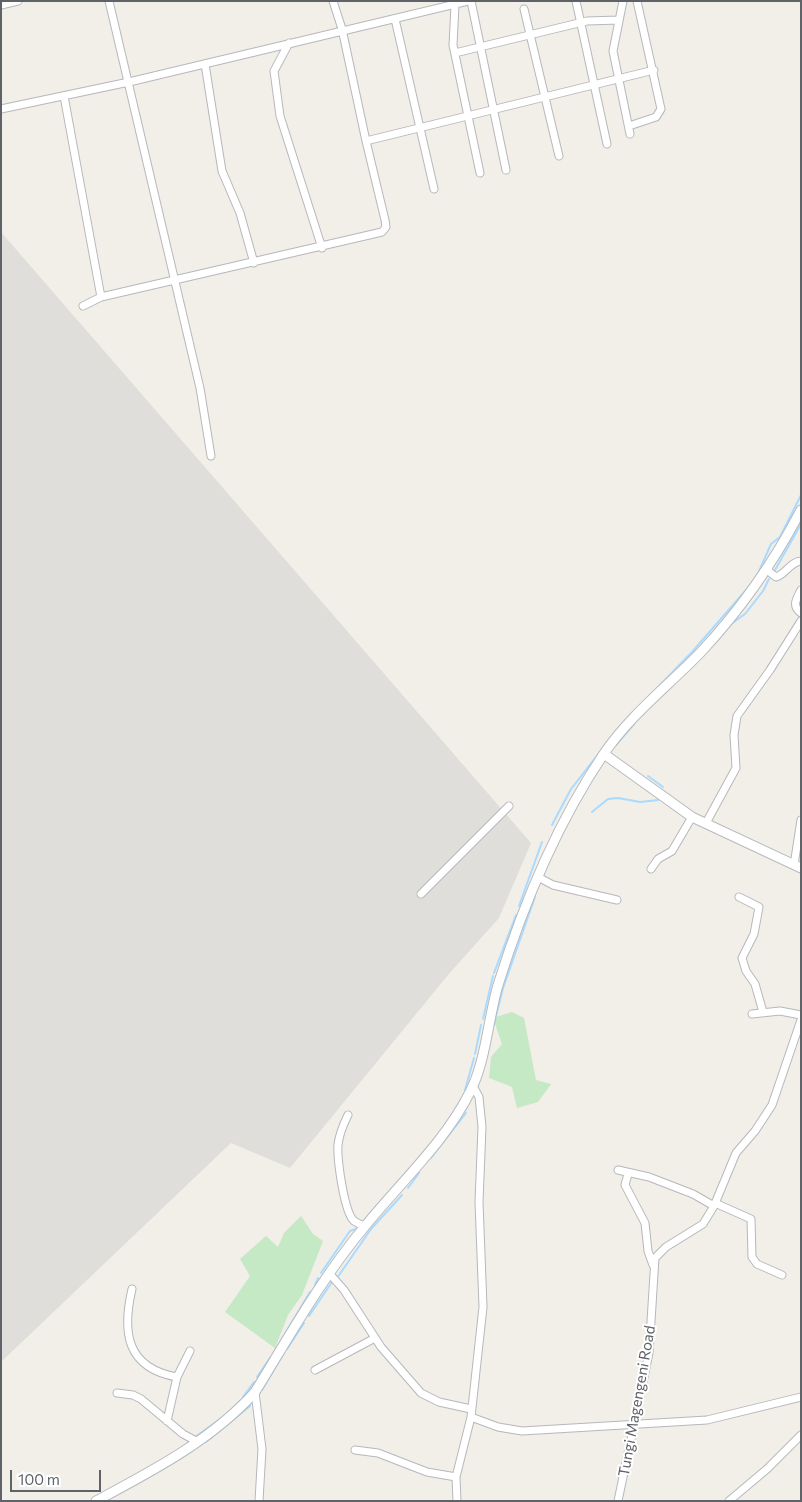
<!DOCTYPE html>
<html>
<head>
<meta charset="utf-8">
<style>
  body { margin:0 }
  #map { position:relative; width:802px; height:1502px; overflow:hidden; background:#f1efe8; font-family:Commissioner,sans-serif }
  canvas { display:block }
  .frame { position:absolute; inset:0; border:2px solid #5f6368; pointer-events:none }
  .scale { position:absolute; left:10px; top:1470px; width:91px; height:22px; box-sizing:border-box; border:2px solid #5f6368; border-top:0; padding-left:6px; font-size:15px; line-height:18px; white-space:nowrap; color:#5f6368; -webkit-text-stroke:4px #fff; paint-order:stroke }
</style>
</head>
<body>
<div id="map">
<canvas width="802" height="1502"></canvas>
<div class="frame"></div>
<div class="scale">100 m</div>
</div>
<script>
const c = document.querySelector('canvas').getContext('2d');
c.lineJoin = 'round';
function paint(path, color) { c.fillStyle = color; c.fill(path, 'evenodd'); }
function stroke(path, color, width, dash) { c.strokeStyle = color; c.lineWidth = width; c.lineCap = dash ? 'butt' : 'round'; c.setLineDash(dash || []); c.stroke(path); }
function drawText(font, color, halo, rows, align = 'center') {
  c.font = font + ' Commissioner,sans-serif'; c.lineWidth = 4; c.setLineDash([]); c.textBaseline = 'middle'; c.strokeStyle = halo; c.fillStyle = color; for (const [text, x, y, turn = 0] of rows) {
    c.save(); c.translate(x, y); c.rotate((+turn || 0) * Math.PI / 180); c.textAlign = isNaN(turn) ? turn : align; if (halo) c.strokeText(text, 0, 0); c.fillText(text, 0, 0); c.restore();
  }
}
const industrial = new Path2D(`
  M1,232l530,611 -32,75 -51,57 -158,193 -59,-25 -230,219z`);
const green = new Path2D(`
  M512,1012l12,6 12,62 15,4 -13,18 -21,6 -5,-21 -23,-9 2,-21 11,-13 -9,-26z
  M301,1216l12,18 10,7 -21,54 -14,20 -13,33 -50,-36 25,-36 -10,-17 26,-23 12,11 6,-14z`);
const stream = new Path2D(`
  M775,570l26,-46
  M757,576l14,-32 9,-7 21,-42
  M731,624l14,-10 18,-23 6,-12
  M626,720l66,-68 61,-70
  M616,745l18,-21
  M648,776l15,11
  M592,812l16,-13 10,-1 22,4 18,-2
  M552,825l19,-36 39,-50
  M519,906l23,-64
  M494,973l22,-58
  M483,1019l10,-43
  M494,1024l9,-36 32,-91
  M475,1054l6,-29
  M465,1090l9,-32
  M431,1158l35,-45
  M408,1188l11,-15
  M321,1273l29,-42 9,-3
  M337,1278l34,-49 31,-34
  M315,1285l3,-7
  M309,1316l23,-34
  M287,1349l17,-26
  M274,1352l36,-60
  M257,1377l13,-19
  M262,1390l22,-37
  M243,1397l11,-15
  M230,1411l10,-10
  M194,1438l26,-19
  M206,1442l44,-36`);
const street = new Path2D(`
  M109,1l91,387 11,68
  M471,1l35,169
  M576,1l31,143
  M623,1l-10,50 17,83
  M1,5l17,-4
  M455,5l-2,40 27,128
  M524,9l35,147
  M395,19l39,170
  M289,43l-15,28 6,45 42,132
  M455,53l132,-32 32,-1
  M205,64l17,107 18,42 14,50
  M64,96l37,201
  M1,109l128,-27 339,-81
  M629,126l27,-9 5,-8 -24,-108
  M366,141l288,-71
  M83,306l18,-9 281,-65 4,-5 -1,-7 -19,-79 -24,-112 -9,-28
  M767,570l9,7c10,-3 14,-15 25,-16
  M801,590c-4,8 -10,16 0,23
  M706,823l30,-55 -2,-33 3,-19 33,-46 31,-49
  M794,865l7,-45
  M651,869l7,-10 14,-8 20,-34
  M538,877l15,8 64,15
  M421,894l88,-88
  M739,897l20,10 -5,27 -12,24 4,13 9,13 8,28
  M752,1014l28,-3 21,4
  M348,1115c-5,10 -9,19 -10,30 -1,14 6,67 16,76 3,2 7,4 11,5
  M618,1170l31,7 44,17 21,12
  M628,1174l-3,11 20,38 3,28 5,14
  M715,1203l36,16 1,38 5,7 25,11
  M329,1273l15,17 37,57 40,46 18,9 32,7
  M132,1289c-10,43 -6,79 45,88
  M315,1370l60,-32
  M255,1392l7,57 -3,52
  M117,1393l16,2 8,4 42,35 15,8
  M471,1417l27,10 24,4 185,-11 94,-23
  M167,1421l10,-44 13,-26
  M355,1450l23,3 49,19 29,5
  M457,1501l-1,-24 15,-60 12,-110 -4,-105 3,-75 -3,-30 -6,-11
  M618,1501l31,-148 6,-95 11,-11 37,-23 11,-18 22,-53 19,-22 17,-26 29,-85
  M729,1501l38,-32 34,-34`);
const secondary = new Path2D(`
  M604,754l88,63 109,51
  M96,1501c56,-30 116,-61 159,-109 35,-57 68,-116 111,-167 35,-43 79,-83 104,-133 16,-31 18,-73 28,-107 25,-80 58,-160 105,-230 27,-40 65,-69 98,-103 40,-43 73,-90 100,-142`);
const streetNames = [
  ["Tungi Magengeni Road",637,1401,-80]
];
paint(industrial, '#e0deda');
paint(green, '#c5e8c5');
stroke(stream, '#aadaff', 2);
stroke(street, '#b5b8bc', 9);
stroke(secondary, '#b6babf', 11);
stroke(street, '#fff', 7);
stroke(secondary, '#fff', 9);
drawText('15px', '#5f6368', '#fff', streetNames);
</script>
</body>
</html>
